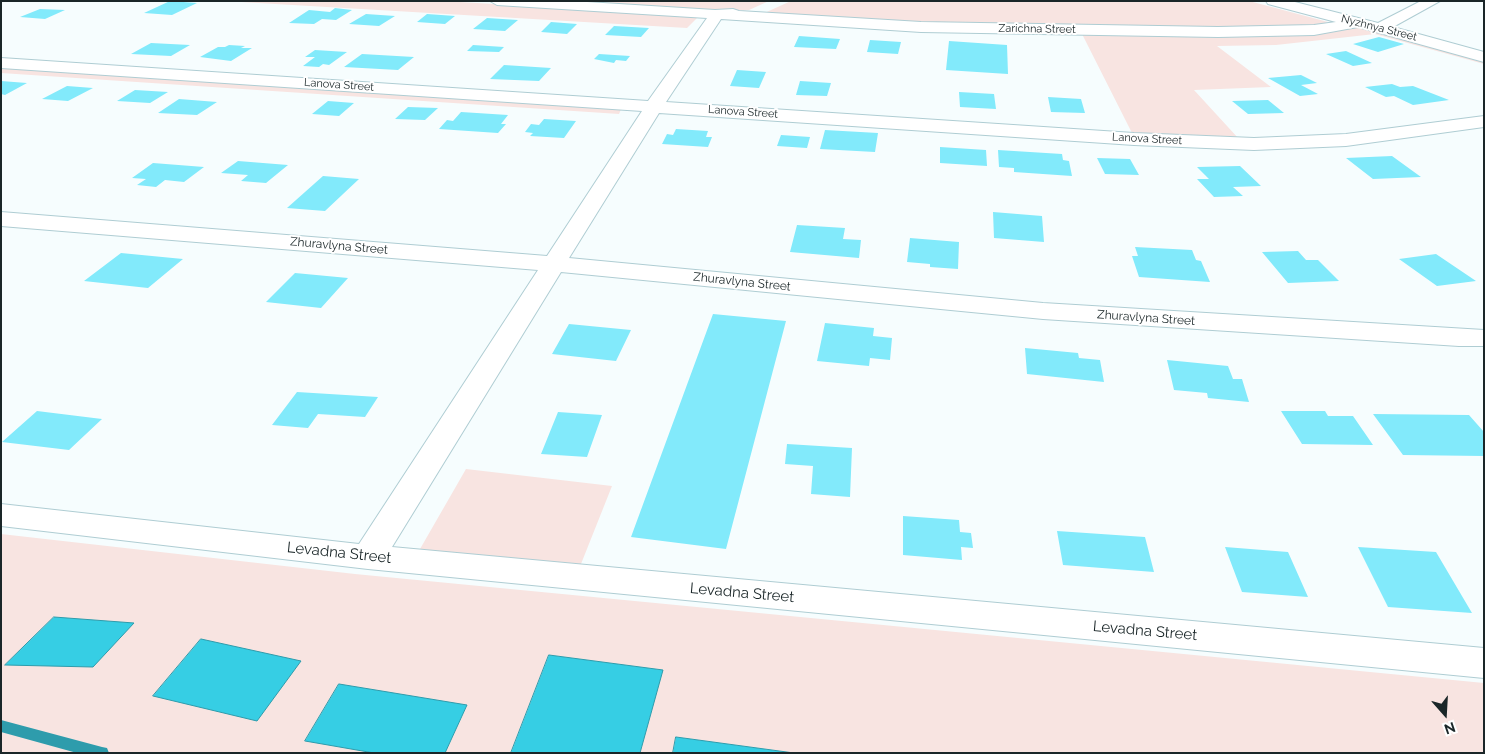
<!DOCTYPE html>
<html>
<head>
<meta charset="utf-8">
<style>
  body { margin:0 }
  #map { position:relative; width:1485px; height:754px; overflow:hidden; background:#f6fdfe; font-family:Raleway,sans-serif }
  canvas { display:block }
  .frame { position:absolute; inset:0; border:2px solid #1a2628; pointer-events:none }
  .north { position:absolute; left:1420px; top:689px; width:50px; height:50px; -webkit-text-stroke:4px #fff; paint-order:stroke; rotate:161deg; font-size:14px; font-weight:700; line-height:20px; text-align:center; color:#1a2628 }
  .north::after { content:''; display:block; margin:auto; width:18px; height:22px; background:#1a2628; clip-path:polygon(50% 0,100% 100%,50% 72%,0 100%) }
</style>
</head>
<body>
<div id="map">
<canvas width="1485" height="754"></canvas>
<div class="frame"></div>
<div class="north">N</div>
</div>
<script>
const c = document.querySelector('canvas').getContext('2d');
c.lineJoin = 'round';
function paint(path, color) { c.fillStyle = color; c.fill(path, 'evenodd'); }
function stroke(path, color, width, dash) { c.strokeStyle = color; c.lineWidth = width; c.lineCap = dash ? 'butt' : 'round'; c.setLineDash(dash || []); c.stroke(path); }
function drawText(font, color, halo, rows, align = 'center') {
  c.font = font + ' Raleway,sans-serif'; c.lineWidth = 4; c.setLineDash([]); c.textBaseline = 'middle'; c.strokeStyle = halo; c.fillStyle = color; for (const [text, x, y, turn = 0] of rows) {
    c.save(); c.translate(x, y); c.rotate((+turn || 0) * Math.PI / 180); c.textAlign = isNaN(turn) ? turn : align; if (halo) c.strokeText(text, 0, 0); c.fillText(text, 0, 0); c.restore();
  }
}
const green = new Path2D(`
  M224,1h219l256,15 -12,12z
  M543,1h226l-20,9 -38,2z
  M791,1h458l79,21 -19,6 -94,1 -296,-6 -159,-8z
  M1362,27l122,34v3l-109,-30 -99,11 -59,1 54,41 -77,3 45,49 -107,-6 -50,-99 238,-1z
  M1,67l621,40 -3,7 -618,-41z
  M466,469l146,17 -33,83 -159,-20z
  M1,534l354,40 1129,109v70h-690l-117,-16 -4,16h-33l22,-83 -112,-15 -39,98h-66l22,-47 -162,34 69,13h-373z`);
const water = new Path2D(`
  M54,617l80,6 -41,44 -88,-2z
  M201,639l100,22 -44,60 -104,-25z
  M549,655l114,15 -23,83h-129z
  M339,684l128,21 -22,48h-71l-69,-12z
  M676,737l118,16h-121z`);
const stream = new Path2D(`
  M1,720l101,27 5,1 2,5h-32l-76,-21z`);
const building = new Path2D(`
  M170,1l27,2 -25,12 -28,-2z
  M335,8l17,2 -16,10 -14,-1 -8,5 -25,-1 20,-13 21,2z
  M40,9l25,1 -20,9 -25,-2z
  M366,14l29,2 -16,10 -30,-2z
  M427,14l28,2 -10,8 -28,-2z
  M487,18l31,2 -13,11 -32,-2z
  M551,22l26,2 -10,10 -26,-2z
  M614,26l35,2 -8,9 -36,-2z
  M799,36l41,3 -4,10 -42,-2z
  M1379,37l25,7 -26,8 -25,-8z
  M870,40l31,2 -3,12 -31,-2z
  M949,41l58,4 1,29 -62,-4z
  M151,43l39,2 -19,11 -40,-2z
  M229,45l16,1 -4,2h11l-21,13 -31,-4 18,-10h7z
  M473,45l31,2 -5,5 -32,-1z
  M315,50l32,2 -18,13 -6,-1 -4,3 -16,-1 12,-9h-10z
  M1346,51l26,12 -19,3 -27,-12z
  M362,54l52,3 -16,13 -54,-3z
  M599,54l31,2 -4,5 -10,-1 -2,3 -20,-4z
  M504,65l47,3 -12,13 -49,-2z
  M737,70l29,2 -7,16 -29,-2z
  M1301,75l16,8 -16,2 17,9 -18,2 -32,-18z
  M1,81l26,2 -22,12 -4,-1z
  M800,81l31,2 -4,13 -31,-1z
  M1392,84l8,3 13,-1 36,14 -36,5 -19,-9 -8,1 -21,-10z
  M67,86l26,2 -25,13 -26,-2z
  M135,90l33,2 -18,11 -33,-2z
  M959,92l35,2 2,15 -36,-2z
  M1048,97l33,2 4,14 -34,-1z
  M179,99l38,3 -20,13 -39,-2z
  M1268,100l16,13 -36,1 -16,-13z
  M328,101l26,2 -15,13 -27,-2z
  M408,107l30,1 -13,12 -30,-1z
  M461,112l47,3 -7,9h5l-8,9 -59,-4 8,-9 6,1z
  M544,119l32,2 -12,17 -34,-2 3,-3 -8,-1 6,-8 8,1z
  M676,129l32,2 -2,6h6l-4,10 -46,-3 5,-10 6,1z
  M825,130l53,3 -3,19 -55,-3z
  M781,135l29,2 -3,11 -30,-2z
  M940,147l46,3 1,16 -47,-3z
  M998,150l64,4 1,6 6,1 3,15 -58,-4v-4l-15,-1z
  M1392,156l29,21 -48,2 -27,-21z
  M1097,158l33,1 9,16 -34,-1z
  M238,161l50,4 -22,18 -25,-2 7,-6 -27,-2z
  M153,163l51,4 -20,15 -19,-2 -9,7 -19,-2 9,-6 -14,-1z
  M1240,166l21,20 -28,1 10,9 -29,1 -17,-18h12l-12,-12z
  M323,176l36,3 -34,32 -38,-3z
  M993,212l49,4 2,26 -50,-4z
  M797,225l48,3 -2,11 18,1 -2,18 -69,-6z
  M910,238l49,4 -1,27 -28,-2v-3l-23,-2z
  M1135,247l57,3 4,10 5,1 9,21 -71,-5 -7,-21h6z
  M1298,251l8,9h12l21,21 -51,2 -26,-31z
  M121,253l62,6 -35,29 -64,-7z
  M1436,254l40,27 -39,5 -38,-27z
  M295,273l53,5 -27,30 -55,-6z
  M713,314l73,7 -60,228 -95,-12z
  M825,323l49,5 -1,8 19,2 -2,22 -20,-2 -1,8 -52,-5z
  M569,324l62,6 -15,31 -64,-7z
  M1025,348l53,5 1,5 21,2 4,22 -77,-8z
  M1167,360l61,6 5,13h9l7,23 -41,-4 -1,-5 -33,-3z
  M297,392l81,5 -13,20 -47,-3 -10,14 -36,-3z
  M37,411l65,8 -33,31 -67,-8z
  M1281,411h44l3,5h25l20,29 -71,-1z
  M558,412l44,3 -15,42 -46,-3z
  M1373,414l96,1 15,17v24l-81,-1z
  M787,444l65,4 -2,49 -39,-3 2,-28 -28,-2z
  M903,516l56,4 1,12 11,1 2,15 -12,-1 1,13 -59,-5z
  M1057,531l88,6 9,35 -91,-7z
  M1225,547l63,5 20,45 -66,-5z
  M1358,547l78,5 36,61 -84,-6z`);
const minor = new Path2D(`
  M490,1h81l144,9 18,-1 6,2 182,11 297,5 96,-2 22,-3 -68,-18 -2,-3h25l87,22 43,-22h19l-47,26 91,25v10l-126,-35 -44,8 -96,2 -297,-5 -200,-13 -55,83 468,31 120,5 92,-4 138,-18v11l-138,19 -92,4 -120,-5 -475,-32 -90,145 474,45 441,27v16h-25l-416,-27 -482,-47 -169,275 1092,101v30l-1116,-109 -367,-43v-22l358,40 179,-274 -537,-44v-14l546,44 95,-145 -641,-43v-10l647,43 59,-83 -210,-13z`);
const farStreetnames = [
  ["Nyzhnya Street",1379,28,14],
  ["Zarichna Street",1037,29,1],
  ["Lanova Street",339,85,4],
  ["Lanova Street",743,112,4],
  ["Lanova Street",1147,139,3]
];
const streetNames = [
  ["Zhuravlyna Street",339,246,5],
  ["Zhuravlyna Street",742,282,6],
  ["Zhuravlyna Street",1146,318,4]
];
const nearStreetnames = [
  ["Levadna Street",339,553,6],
  ["Levadna Street",742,593,5],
  ["Levadna Street",1145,631,5]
];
paint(green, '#f8e4e1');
paint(water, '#36cee4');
stroke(water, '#2e9cac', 1);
paint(stream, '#2e9cac');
paint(building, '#82eafb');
stroke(minor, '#afcdd3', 2);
paint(minor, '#fff');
drawText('11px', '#1a2628', '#fff', farStreetnames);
drawText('12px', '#1a2628', '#fff', streetNames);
drawText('15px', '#1a2628', '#fff', nearStreetnames);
</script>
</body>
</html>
